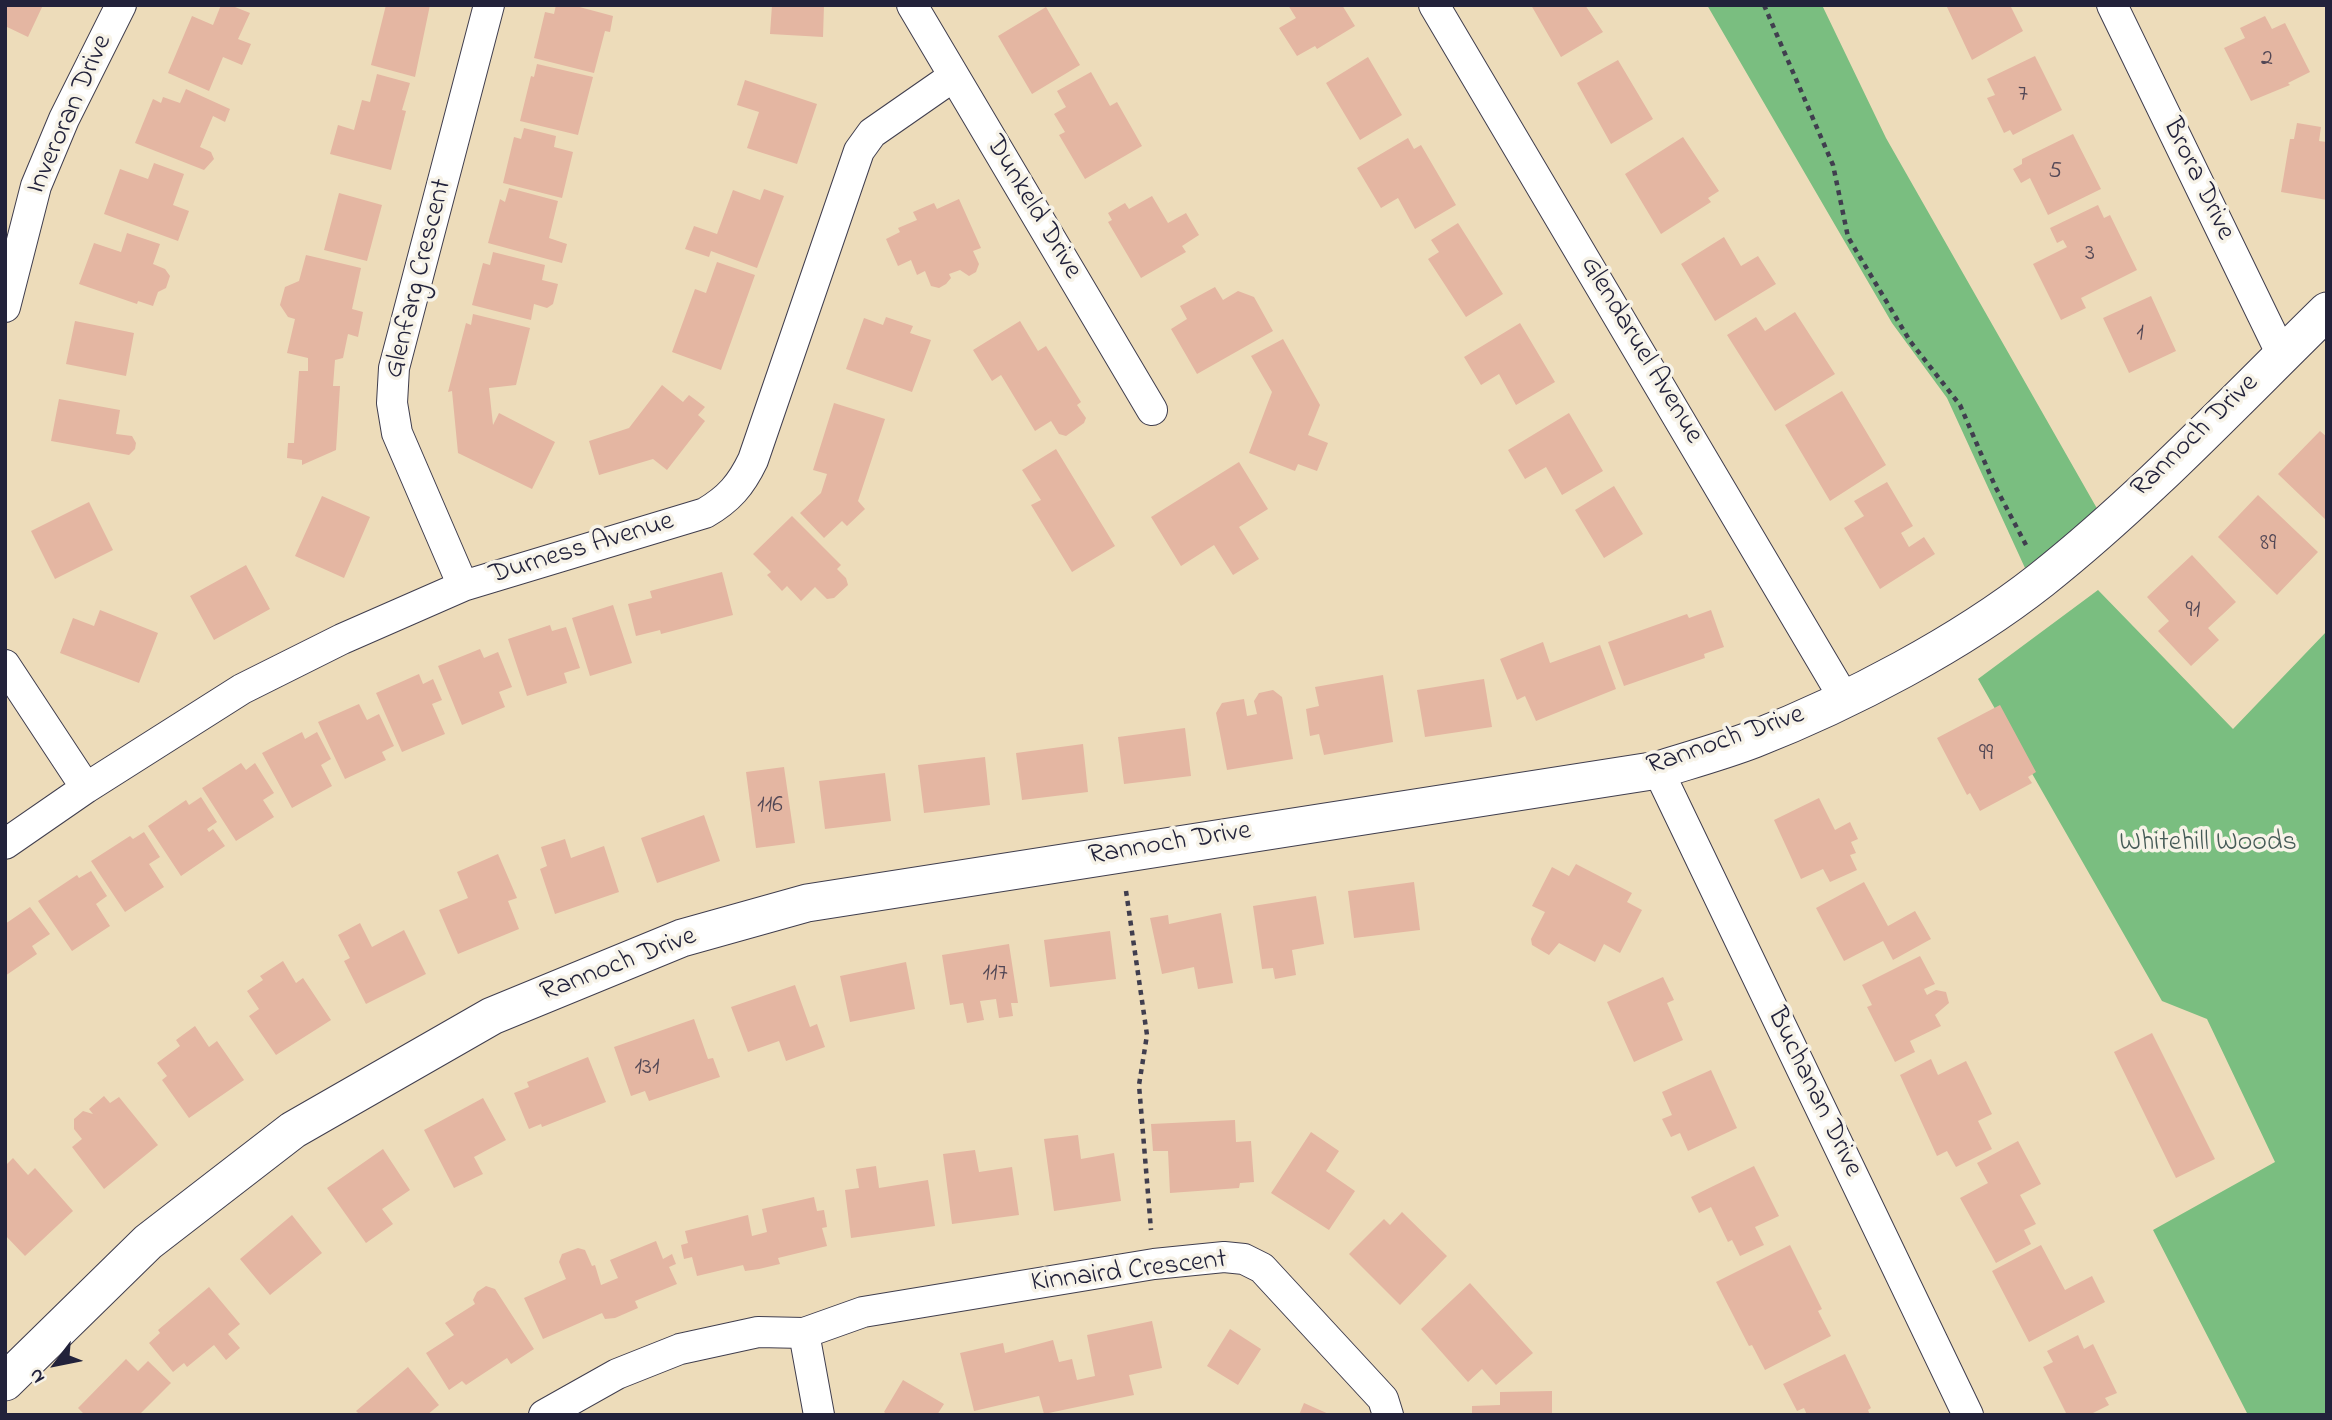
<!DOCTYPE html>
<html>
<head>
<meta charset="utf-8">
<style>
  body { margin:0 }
  #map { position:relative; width:2332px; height:1420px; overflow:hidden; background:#eddcba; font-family:"Indie Flower",sans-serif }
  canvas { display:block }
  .frame { position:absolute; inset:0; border:7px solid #22223b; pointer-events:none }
  .north { position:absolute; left:21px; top:1329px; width:70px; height:70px; -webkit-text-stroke:5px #f7f3e8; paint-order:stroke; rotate:238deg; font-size:19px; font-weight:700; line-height:28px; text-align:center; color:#22223b }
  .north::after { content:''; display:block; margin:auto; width:24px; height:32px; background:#22223b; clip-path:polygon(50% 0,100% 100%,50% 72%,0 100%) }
</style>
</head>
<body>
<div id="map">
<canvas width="2332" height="1420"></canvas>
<div class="frame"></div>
<div class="north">N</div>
</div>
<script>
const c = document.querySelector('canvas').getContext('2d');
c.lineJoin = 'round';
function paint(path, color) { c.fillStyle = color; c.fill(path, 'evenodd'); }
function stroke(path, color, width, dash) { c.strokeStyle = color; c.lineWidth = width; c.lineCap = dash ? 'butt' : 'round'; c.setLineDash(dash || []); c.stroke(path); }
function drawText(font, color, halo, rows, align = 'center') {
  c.font = font + ' "Indie Flower",sans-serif'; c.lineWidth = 7; c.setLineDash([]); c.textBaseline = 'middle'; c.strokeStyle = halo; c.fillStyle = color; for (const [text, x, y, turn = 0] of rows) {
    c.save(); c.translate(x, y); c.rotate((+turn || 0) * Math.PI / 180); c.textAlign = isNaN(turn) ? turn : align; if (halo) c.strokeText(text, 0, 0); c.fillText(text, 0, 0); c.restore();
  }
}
const forest = new Path2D(`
  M1707,5h115l64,133 213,374 -74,56 -78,-170 -55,-75z
  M2098,590l135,139 94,-98v784h-79l-95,-185 122,-68 -68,-143 -45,-18 -184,-322z`);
const building = new Path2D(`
  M5,5h38l-15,32 -23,-11z
  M221,5h9l20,8 -12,26 13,5 -9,21 -19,-8 -14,34 -41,-18 24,-57 21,9z
  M386,5h44l-15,72 -44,-12z
  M556,5h16l41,11 -3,16 -5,-1 -11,42 -60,-15 11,-46 9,2z
  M772,5h52l-1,32 -53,-3z
  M1288,5h54l13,21 -38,23 -2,-3 -18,10 -18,-28 17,-10z
  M1531,5h54l18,27 -42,25z
  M1946,5h64l13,26 -51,29z
  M1046,7l34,58 -48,29 -34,-58z
  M2265,16l7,13 13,-6 25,49 -22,11 2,2 -39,16 -27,-53 21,-10 -5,-10z
  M2035,56l27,54 -49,25 -3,-5 -6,3 -17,-35 8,-3 -8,-16z
  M1368,57l34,58 -42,25 -34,-57z
  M1618,60l35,59 -42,25 -34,-61z
  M537,64l56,13 -15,58 -58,-14 11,-45 3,1z
  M1091,72l19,34 7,-4 25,44 -57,33 -26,-44 6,-3 -11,-18 12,-7 -9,-16z
  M377,74l33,9 -8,27 4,1 -15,59 -61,-16 8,-29 16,5 8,-30 8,2z
  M745,80l72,24 -20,60 -50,-16 12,-36 -22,-7z
  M186,89l44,20 -5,13 -12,-6 -13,31 11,5 3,7 -10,11 -69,-27 18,-44 8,4 2,-6 17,6z
  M2297,123l24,4 -2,14 8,1v58l-46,-8 9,-53h4z
  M524,128l32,8 -2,11 19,5 -11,46 -59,-15 11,-46 7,2z
  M2073,134l28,55 -53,26 -18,-37 -9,5 -8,-14 9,-5v-5z
  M1683,137l36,54 -11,7 3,4 -50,32 -36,-60z
  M1408,138l6,11 7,-4 35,60 -41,24 -17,-31 -17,10 -24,-40z
  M154,163l30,11 -11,31 16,6 -11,30 -74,-27 16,-45 28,10z
  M509,188l49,13 -9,37 18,6 -5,19 -74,-20 12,-44 5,3z
  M764,189l20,7 -27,72 -46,-17 -2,6 -24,-8 9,-23 23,8 16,-44 27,10z
  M339,193l43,12 -15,56 -43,-11z
  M1152,196l16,27 18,-10 13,22 -17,11 4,6 -45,26 -33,-56 4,-2 -4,-7 17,-10 4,6z
  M959,199l22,49 -8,3 6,13 -3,8 -7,4 -9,-6 -11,4 2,4 -5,6 -7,4 -8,-2 -6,-15 -8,4 -6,-15 -13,6 -12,-27 14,-7 -2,-4 19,-8 -4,-8 21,-9 3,6z
  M2098,205l6,13 6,-3 27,55 -56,28 5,10 -25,12 -28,-56 34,-17 -4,-7 -6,3 -7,-15z
  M1458,223l45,71 -37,23 -38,-58 11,-7 -8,-12z
  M127,233l33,11 -7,20 12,5 5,7 -4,12 -8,4 -5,14 -15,-5 -1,3 -58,-20 15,-41 27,9z
  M1724,237l17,29 17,-10 18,28 -61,37 -34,-57z
  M493,252l52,13 -3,15 16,4 -5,20 -6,4 -13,-4 -3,16 -59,-15 11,-42 7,2z
  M306,255l55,13 -9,41 11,3 -5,25 -10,-3 -5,24 -8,2 -2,26h7l-4,64 -34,15v-5l-15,-2 1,-15h6l5,-72h9v-13l-21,-5 8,-34 -7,-2 -8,-12 5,-18 14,-6z
  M717,262l38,13 -34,95 -49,-18 23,-63 11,4z
  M1215,287l8,13 15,-9 16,6 19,34 -76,43 -26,-45 16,-10 -7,-13z
  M2151,296l25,55 -47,22 -26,-55z
  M1795,312l40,62 -60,37 -48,-76 29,-18 9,14z
  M473,314l57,14 -14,57 -27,3 4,37 6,-12 56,29 -23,47 -74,-36 -6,-62 -4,1 18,-69 5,2z
  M886,317l27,9 -3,7 21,7 -19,52 -66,-23 18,-51 19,7z
  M75,321l59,12 -8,43 -60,-12z
  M1020,321l18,30 8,-5 35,56 -4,3 9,13 -2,5 -18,13 -7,-2 -8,-13 -16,10 -34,-56 -9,6 -19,-31z
  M1520,323l35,59 -39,23 -17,-31 -18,11 -17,-28z
  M1283,339l37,66 -12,30 20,8 -11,28 -19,-7 -3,7 -46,-18 23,-61 -21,-36z
  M662,385l21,17 6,-7 16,12 -7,8 7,6 -38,49 -14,-11 -54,16 -10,-34 40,-13z
  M1842,391l44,74 -56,36 -45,-76z
  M59,399l61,11 -4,24 16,2 4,7 -1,6 -6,6 -78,-14z
  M834,403l51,16 -27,82 7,8 -18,17 -5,-5 -18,17 -24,-25 21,-20 6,-19 -14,-4z
  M1569,413l34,58 -41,24 -16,-28 -21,12 -17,-29z
  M2320,431l7,6v84l-49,-47z
  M1056,449l59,97 -43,26 -41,-67 10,-5 -19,-30z
  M1239,462l29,47 -29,18 20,32 -26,16 -19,-30 -33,21 -30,-49z
  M1887,482l26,44 -12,7 8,14 15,-10 11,17 -55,35 -36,-61 20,-12 -10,-15z
  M1614,486l29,48 -39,24 -29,-48z
  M2258,495l60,57 -41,43 -59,-58z
  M322,496l48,21 -26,61 -49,-22z
  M89,502l24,48 -58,29 -24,-48z
  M792,516l49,49 -4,4 9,9 2,7 -14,13 -7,1 -12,-12 -14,14 -14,-15 -5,5 -15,-16 4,-3 -18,-18z
  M2192,555l44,47 -28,26 11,12 -28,26 -33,-35 11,-10 -22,-24z
  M246,565l24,44 -56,31 -24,-44z
  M722,572l11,43 -72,19 -1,-4 -24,6 -8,-32 24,-6 -2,-7z
  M613,605l19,58 -42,13 -18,-58z
  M100,610l58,23 -19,50 -79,-30 13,-35 21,8z
  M1711,610l13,37 -20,7 1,4 -81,28 -16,-44 79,-28 2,4z
  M550,625l2,6 14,-4 14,41 -16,5 3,10 -40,13 -19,-57z
  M1543,642l7,21 50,-18 16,44 -80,32 -11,-25 -8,4 -17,-41z
  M480,649l4,9 14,-6 14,35 -13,5 6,15 -43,18 -24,-59z
  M419,674l4,10 10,-5 9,21 -10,4 13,30 -43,18 -26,-59z
  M1383,675l10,67 -69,13 -5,-21 -9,2 -4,-27 13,-3 -4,-19z
  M1484,679l8,48 -67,10 -8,-47z
  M1273,690l9,7 11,62 -66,11 -11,-57 6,-10 22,-4 3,17 10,-2 -3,-13 5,-8z
  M359,704l8,16 12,-6 15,32 -12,6 4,8 -41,19 -27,-57z
  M2000,705l36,67 -8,5 4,6 -52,28 -10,-18 -3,2 -30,-57z
  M1185,728l6,48 -67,8 -6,-47z
  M302,732l3,7 12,-7 14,27 -10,6 11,21 -40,22 -30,-55z
  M1083,744l5,48 -66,8 -6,-47z
  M985,757l5,48 -66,8 -6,-48z
  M241,763l5,7 9,-7 19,30 -11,7 11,17 -38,24 -34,-53z
  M784,767l11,76 -39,5 -10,-76z
  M885,773l6,48 -66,8 -6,-48z
  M201,797l16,25 -10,7 2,3 4,-3 12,17 -44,30 -33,-50 38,-26 3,5z
  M1819,798l16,32 15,-8 8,17 -7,3 5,11 -6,2 7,15 -27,12 -7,-13 -22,10 -27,-59z
  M704,815l16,46 -63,22 -16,-45z
  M144,832l16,25 -11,7 15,23 -39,25 -34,-51 39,-25 3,3z
  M565,839l6,19 33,-12 15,46 -64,22 -15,-45 7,-3 -6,-19z
  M498,854l19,44 -9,3 11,28 -61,25 -19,-44 29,-12 -11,-26z
  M1576,864l56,29 -5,9 15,8 -22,43 -16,-9 -9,18 -36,-19 -10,12 -17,-10 -1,-6 14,-27 -13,-6 20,-39 17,9z
  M91,871l16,25 -11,8 14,22 -38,25 -34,-50 39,-26 2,3z
  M1414,882l6,48 -66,8 -6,-47z
  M1864,882l24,44 27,-15 16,28 -38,21 -10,-19 -39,20 -28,-53z
  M1316,896l8,48 -32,6 4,25 -21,4 -2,-11 -11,1 -9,-63z
  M30,907l20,27 -18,12 5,8 -32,22v-52z
  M1221,913l12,70 -35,6 -4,-22 -32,7 -12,-56 18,-3 1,9z
  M360,923l12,24 32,-17 22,44 -60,30 -22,-43 6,-3 -12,-23z
  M1110,931l6,48 -66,8 -6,-47z
  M1009,944l9,59h-7l2,13 -14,2 -3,-19 -16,2 4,19 -17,3 -4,-20 -13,2 -8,-50z
  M1920,956l15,28 -11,5 3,6 9,-5 10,2 3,11 -14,12 6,11 -31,15 5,11 -20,10 -28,-55 5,-2 -10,-20z
  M283,961l13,22 7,-5 28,42 -55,35 -27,-39 10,-7 -12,-18 16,-11 -3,-4z
  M906,962l9,47 -65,13 -10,-46z
  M1663,977l11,23 -7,3 16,37 -49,22 -27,-60z
  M795,985l15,42 7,-3 8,23 -39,14 -7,-20 -31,11 -17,-45z
  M694,1019l14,40 5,-1 7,19 -71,24 -4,-10 -14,5 -17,-49z
  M195,1026l14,21 8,-6 27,39 -55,38 -27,-38 5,-4 -10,-13 23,-17 -4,-6z
  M2152,1033l63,126 -39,19 -62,-126z
  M588,1057l18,45 -64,25 -1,-3 -12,5 -15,-36 15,-6 -2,-5z
  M1931,1059l7,16 28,-14 26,53 -14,7 14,28 -36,18 -9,-16 -10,5 -37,-81z
  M1711,1070l26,58 -49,23 -8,-18 -9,4 -9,-18 10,-4 -10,-23z
  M104,1096l6,7 9,-6 39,48 -54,44 -32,-42 10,-8 -8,-10v-10l9,-8 10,3 -4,-5z
  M483,1098l23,42 -32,17 9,17 -29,14 -30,-58z
  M1235,1120l1,22 15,-1 3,41 -14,1 -1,5 -69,5 -2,-42h-15l-2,-27z
  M1311,1132l28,19 -13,20 29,20 -26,39 -58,-37z
  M1078,1135l3,24 33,-6 7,48 -67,10 -10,-72z
  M2018,1141l23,43 -21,11 16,29 -12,6 7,14 -35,19 -36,-65 28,-15 -11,-20z
  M383,1149l27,41 -28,19 11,15 -27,19 -39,-55z
  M975,1150l4,22 33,-5 7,48 -67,9 -9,-70z
  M13,1158l15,17 7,-7 38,43 -48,45 -20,-21v-69z
  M876,1166l3,22 49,-8 7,46 -84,12 -6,-48 14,-2 -3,-19z
  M1754,1166l25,50 -24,11 9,18 -24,11 -8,-16 -4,2 -17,-35 -12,6 -8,-16z
  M814,1197l3,14 7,-1 3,17 -5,1 5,18 -49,12 2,6 -21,5 -14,2 -2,-6 -46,11 -5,-19 -8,2 -3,-14 7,-2 -3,-12 63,-16 4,21 15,-4 -5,-23z
  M1402,1212l45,44 -47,49 -51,-51 35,-35 6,6z
  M292,1215l30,38 -52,42 -30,-36z
  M656,1241l7,18 9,-5 4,10 -7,3 8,17 -42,17 3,7 -23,10 -10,1 -3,-6 -59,26 -19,-41 42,-19 -7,-17 3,-8 16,-6 7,2 7,16 3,-1 6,20 17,-7 -8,-18z
  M1790,1245l32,64 -4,2 13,25 -66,34 -13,-25 -3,1 -33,-64z
  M2041,1245l24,45 27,-14 13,26 -76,40 -37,-71z
  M1470,1283l63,70 -37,32 -14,-16 -14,13 -47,-53z
  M486,1286l9,3 39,60 -23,15 -4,-6 -41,27 -4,-4 -13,9 -23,-37 28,-18 -9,-12 30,-19 -2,-4 4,-8z
  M209,1287l31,37 -12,10 12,14 -14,12 -12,-15 -27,22 -3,-4 -11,9 -24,-29 11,-10 -2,-3z
  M1152,1321l10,47 -33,7 5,20 -90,19 -5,-18 -65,15 -14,-58 43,-10 2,10 48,-13 6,22 13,-3 5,21 18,-4 -8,-41z
  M1230,1329l31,20 -23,36 -31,-19z
  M2078,1335l6,14 9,-5 24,49 -12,5 4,7 -20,10h-22l-24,-48 10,-5 -6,-11z
  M1845,1354l26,54 -3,2 2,5h-63l-3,-7 -7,3 -14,-27z
  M126,1359l12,12 10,-10 23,22 -32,32h-54l-7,-7z
  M408,1367l31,38 -12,10h-67l-4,-4z
  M903,1380l41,24 -7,11h-49l-4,-3z
  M1552,1391v24h-80v-9l28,-1v-13z
  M1304,1403l27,12h-32z`);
const path = new Path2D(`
  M1764,5l69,160 15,72 62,104 50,64 35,81 31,59
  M1126,891l21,144 -8,50 12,145`);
const minor = new Path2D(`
  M912,5l240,405
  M1434,5l410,693
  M2112,5l170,350
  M5,307l31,-121 28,-67 57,-114
  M463,586l-66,-153 -5,-30 2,-35 95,-363
  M5,665l81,123
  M1658,770l310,645
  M5,844l81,-56 156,-99 100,-50 121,-53 242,-73c24,-14 36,-28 48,-53l106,-309 13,-18 82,-57
  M804,1333l15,82
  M544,1415l73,-41 63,-25 78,-17 46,1 59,-21 291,-48 70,-7 20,2 18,9 121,131 5,16`);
const tertiary = new Path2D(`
  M5,1382l143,-140 145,-112 199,-114 190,-78 125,-35 851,-133c32,-10 65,-19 96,-31 95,-37 207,-96 287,-159 102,-81 193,-178 286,-269`);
const numberNames = [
  ["2",2267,60],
  ["7",2023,96],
  ["5",2055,173],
  ["3",2090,255],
  ["1",2140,335],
  ["89",2268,545],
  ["91",2193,612],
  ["99",1986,755],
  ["116",770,807],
  ["117",995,975],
  ["131",647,1069]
];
const streetNames = [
  ["Inveroran Drive",71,115,-66],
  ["Brora Drive",2197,180,64],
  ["Dunkeld Drive",1032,208,59],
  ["Glenfarg Crescent",420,279,-76],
  ["Glendaruel Avenue",1640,351,59],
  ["Rannoch Drive",2196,437,-44],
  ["Durness Avenue",582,550,-17],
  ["Rannoch Drive",1726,742,-19],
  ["Rannoch Drive",1170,845,-9],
  ["Rannoch Drive",619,966,-21],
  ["Buchanan Drive",1813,1093,64],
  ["Kinnaird Crescent",1129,1273,-7]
];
const parkNames = [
  ["Whitehill Woods",2208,844]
];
paint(forest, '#7abe80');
paint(building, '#e4b6a2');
stroke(minor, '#403e4e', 32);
stroke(tertiary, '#403e4e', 39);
stroke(path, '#403e4e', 4.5, [5, 5]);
stroke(minor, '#fff', 30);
stroke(tertiary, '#fff', 37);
drawText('24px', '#524755', null, numberNames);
drawText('28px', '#22223b', '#f7f3e8', streetNames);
drawText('28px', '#465b57', '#f7f3e8', parkNames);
</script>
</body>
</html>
